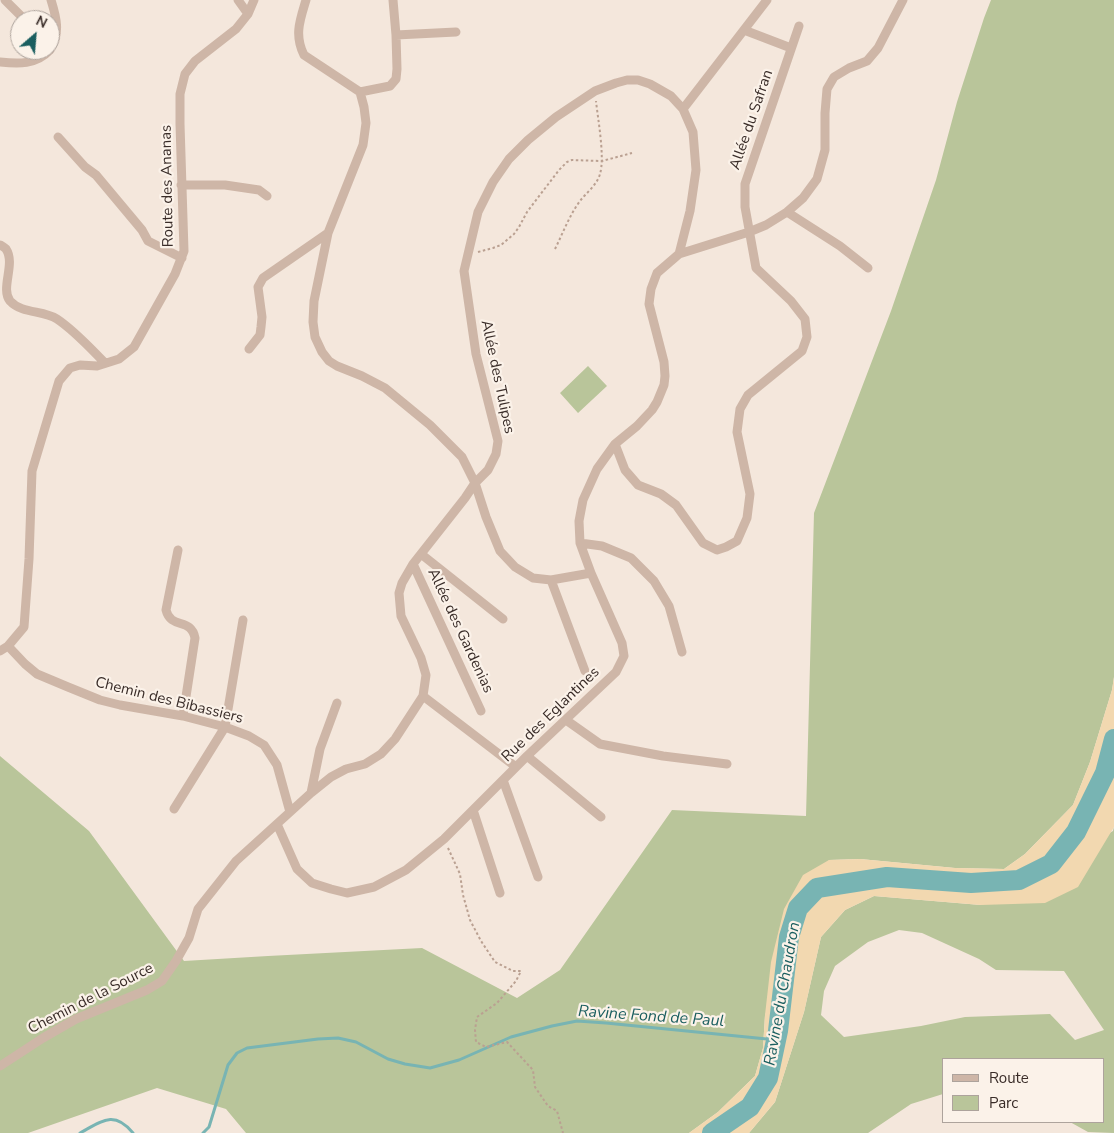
<!DOCTYPE html>
<html>
<head>
<meta charset="utf-8">
<style>
  body { margin:0 }
  #map { position:relative; width:1114px; height:1133px; overflow:hidden; background:#f4e7dc; font-family:"Nunito Sans",sans-serif }
  canvas { display:block }
  .legend { position:absolute; left:942px; top:1058px; width:162px; height:65px; box-sizing:border-box; background:#fbf2e9; border:1px solid #ada39c; margin:0; padding:6px 9px; list-style:none; font-size:15px; color:#392c28 }
  .legend li { display:flex; align-items:center; gap:10px; height:25px }
  .legend b { width:25px; border:1px solid #ada39c }
  .north { position:absolute; left:10px; top:10px; width:50px; height:50px; box-sizing:border-box; background:#fbf2e9; border:1px solid #ada39c; border-radius:50%; rotate:27deg; font-size:14px; font-weight:700; line-height:20px; text-align:center; color:#392c28 }
  .north::after { content:''; display:block; margin:auto; width:18px; height:22px; background:#1a5e5f; clip-path:polygon(50% 0,100% 100%,50% 72%,0 100%) }
</style>
</head>
<body>
<div id="map">
<canvas width="1114" height="1133"></canvas>
<ul class="legend">
<li><b style="height:6px;background:#ceb6a7"></b>Route</li>
<li><b style="height:14px;background:#b9c59a"></b>Parc</li>
</ul>
<div class="north">N</div>
</div>
<script>
const c = document.querySelector('canvas').getContext('2d');
c.lineJoin = 'round';
function paint(path, color) { c.fillStyle = color; c.fill(path, 'evenodd'); }
function stroke(path, color, width, dash) { c.strokeStyle = color; c.lineWidth = width; c.lineCap = dash ? 'butt' : 'round'; c.setLineDash(dash || []); c.stroke(path); }
function drawText(font, color, halo, rows, align = 'center') {
  c.font = font + ' "Nunito Sans",sans-serif'; c.lineWidth = 4.5; c.setLineDash([]); c.textBaseline = 'middle'; c.strokeStyle = halo; c.fillStyle = color; for (const [text, x, y, turn = 0] of rows) {
    c.save(); c.translate(x, y); c.rotate((+turn || 0) * Math.PI / 180); c.textAlign = isNaN(turn) ? turn : align; if (halo) c.strokeText(text, 0, 0); c.fillText(text, 0, 0); c.restore();
  }
}
const green = new Path2D(`
  M991,0h123v677l-2,13 -22,72 -17,43 -48,49 -21,15 -49,-1 -95,-9 -31,1 -64,155 -2,33 -8,28 -37,36 -29,21h-443l-20,-24 -69,-21 -129,45h-28v-377l89,75 95,130 84,-5 154,-8 95,50 43,-28 112,-160 134,6 8,-303 77,-202 45,-131 21,-78 27,-84z
  M588,366l19,20 -29,27 -18,-20z
  M1114,827v306l-26,-1 -18,-10h33v-63h-160v35l-32,10 -43,29h-119l26,-31 29,-90 17,-75 24,-27 29,-14 107,9 132,-74zM899,930l23,3 57,26 17,11 68,1 40,59 -29,10 -25,-26 -85,3 -44,9 -77,11 -23,-22 3,-24 11,-25 33,-24z`);
const sand = new Path2D(`
  M1114,677v150l-36,60 -33,16 -64,2 -107,-9 -29,14 -24,27 -17,75 -29,90 -26,31h-60l29,-21 37,-36 8,-28 2,-33 6,-53 13,-53 19,-34 26,-15 31,-1 95,9 49,1 21,-15 48,-49 17,-43 22,-72z`);
const stream = new Path2D(`
  M80,1133c22,-12 34,-23 53,0
  M203,1133l6,-6 19,-62 9,-12 10,-5 71,-9 20,-1 18,4 32,17 17,5 25,4 29,-8 52,-23 41,-11 25,-5 29,2 171,17`);
const river = new Path2D(`
  M712,1133l38,-26 18,-29 10,-47 11,-94 9,-29 19,-20 70,-11 84,6 48,-3 32,-16 25,-32 29,-59 9,-34`);
const path = new Path2D(`
  M555,249c8,-16 14,-33 25,-48 6,-8 17,-16 20,-27 5,-17 -2,-54 -4,-73
  M478,252l15,-4 8,-3 13,-11 5,-7 8,-15 32,-42 8,-8 5,-2 30,1 30,-8
  M448,848l12,26 3,21 7,25 11,21 14,21 18,9h8l-5,10 -19,22 -20,14 -2,13 1,12 10,5 21,-5 26,28 2,17 13,19 9,5 6,22`);
const street = new Path2D(`
  M5,0l20,20
  M238,0l10,14
  M306,0c-6,20 -12,35 -2,55l56,37 4,15 2,16 -3,22 -35,88 -14,68 -1,21 2,15 7,15 7,9 8,5 25,10 23,12 45,37 32,32 13,26 11,34 14,34 15,16 18,11 18,2 40,-7
  M744,30l47,18
  M396,35l60,-3
  M50,49c11,-15 6,-33 1,-49
  M0,62c18,2 36,3 50,-12
  M360,92l30,-6 6,-7 1,-10 -1,-34 -3,-35
  M683,109l84,-109
  M58,137l27,30 11,8 46,55 6,11 34,17
  M181,185h44l34,5 8,6
  M787,212l53,34 28,22
  M0,245c1,0 5,3 6,4 10,15 -6,39 4,52 12,13 33,9 47,18 18,12 33,29 48,44
  M249,349l11,-14 1,-8 1,-10 -4,-30 5,-9 65,-45
  M615,444l10,26 13,15 23,9 15,11 27,38 14,7 9,-3 11,-6 10,-23 3,-24 -13,-62 3,-23 8,-14 54,-44 5,-14 -2,-18 -14,-18 -35,-33 -11,-61v-23l54,-158
  M580,543l22,3 29,12 23,23 15,25 13,46
  M178,550l-12,60c5,20 25,7 29,28l-12,78
  M421,554l82,65
  M413,564l68,147
  M551,580l34,91
  M8,646l17,18 12,10 31,13 32,13 20,5 63,11 42,11 24,9 15,9 13,20 13,47
  M0,651l8,-5 16,-19 5,-68 3,-88 27,-90 11,-13 10,-3 17,1 22,-7 15,-12 41,-73 9,-23 -4,-127v-30l5,-20 10,-13 41,-32 12,-15 6,-14
  M423,696l93,71
  M566,720l34,24 63,12 64,8
  M527,756l74,61
  M503,780l35,97
  M311,793l9,-44 17,-46
  M174,809l51,-82 18,-107
  M473,810l27,83
  M277,824l20,45 15,14 19,6 16,4 27,-6 32,-17 38,-31 83,-83 89,-84 8,-16 -2,-13 -31,-70 -11,-30 -1,-22 4,-21 14,-31 18,-25 22,-18 15,-16 5,-8 7,-17 1,-9 -1,-14 -15,-58 2,-15 6,-16 22,-19 70,-22 17,-7 21,-13 16,-14 14,-19 8,-29v-37l2,-24 7,-12 15,-9 18,-7 11,-13 25,-48
  M0,1066l43,-28 33,-19 71,-29 15,-9 14,-20 13,-23 9,-29 38,-48 75,-68 20,-16 15,-8 19,-5 16,-10 14,-15 28,-43 3,-21 -5,-17 -20,-42 -2,-23 3,-10 11,-19 52,-66 10,-15 13,-13 8,-16 2,-13 -22,-87 -12,-83 14,-59 15,-30 16,-23 19,-19 28,-23 39,-26 21,-8 11,-3h11l12,4 21,12 12,13 10,23 3,38 -6,41 -11,43`);
const streetNames = [
  ["Allée du Safran",752,120,-71],
  ["Route des Ananas",168,186,-91],
  ["Allée des Tulipes",497,377,78],
  ["Allée des Gardenias",460,631,65],
  ["Chemin des Bibassiers",169,701,14],
  ["Rue des Eglantines",551,715,-44],
  ["Chemin de la Source",91,999,-27]
];
const waterNames = [
  ["Ravine du Chaudron",783,994,-80],
  ["Ravine Fond de Paul",651,1017,4]
];
paint(green, '#b9c59a');
paint(sand, '#f2d8b0');
stroke(stream, '#78b4b3', 3);
stroke(river, '#78b4b3', 20);
stroke(path, '#baa091', 2, [2.5, 2.5]);
stroke(street, '#ceb6a7', 9);
drawText('15px', '#392c28', '#fbf2e9', streetNames);
drawText('italic 16px', '#1a5e5f', '#fbf2e9', waterNames);
</script>
</body>
</html>
